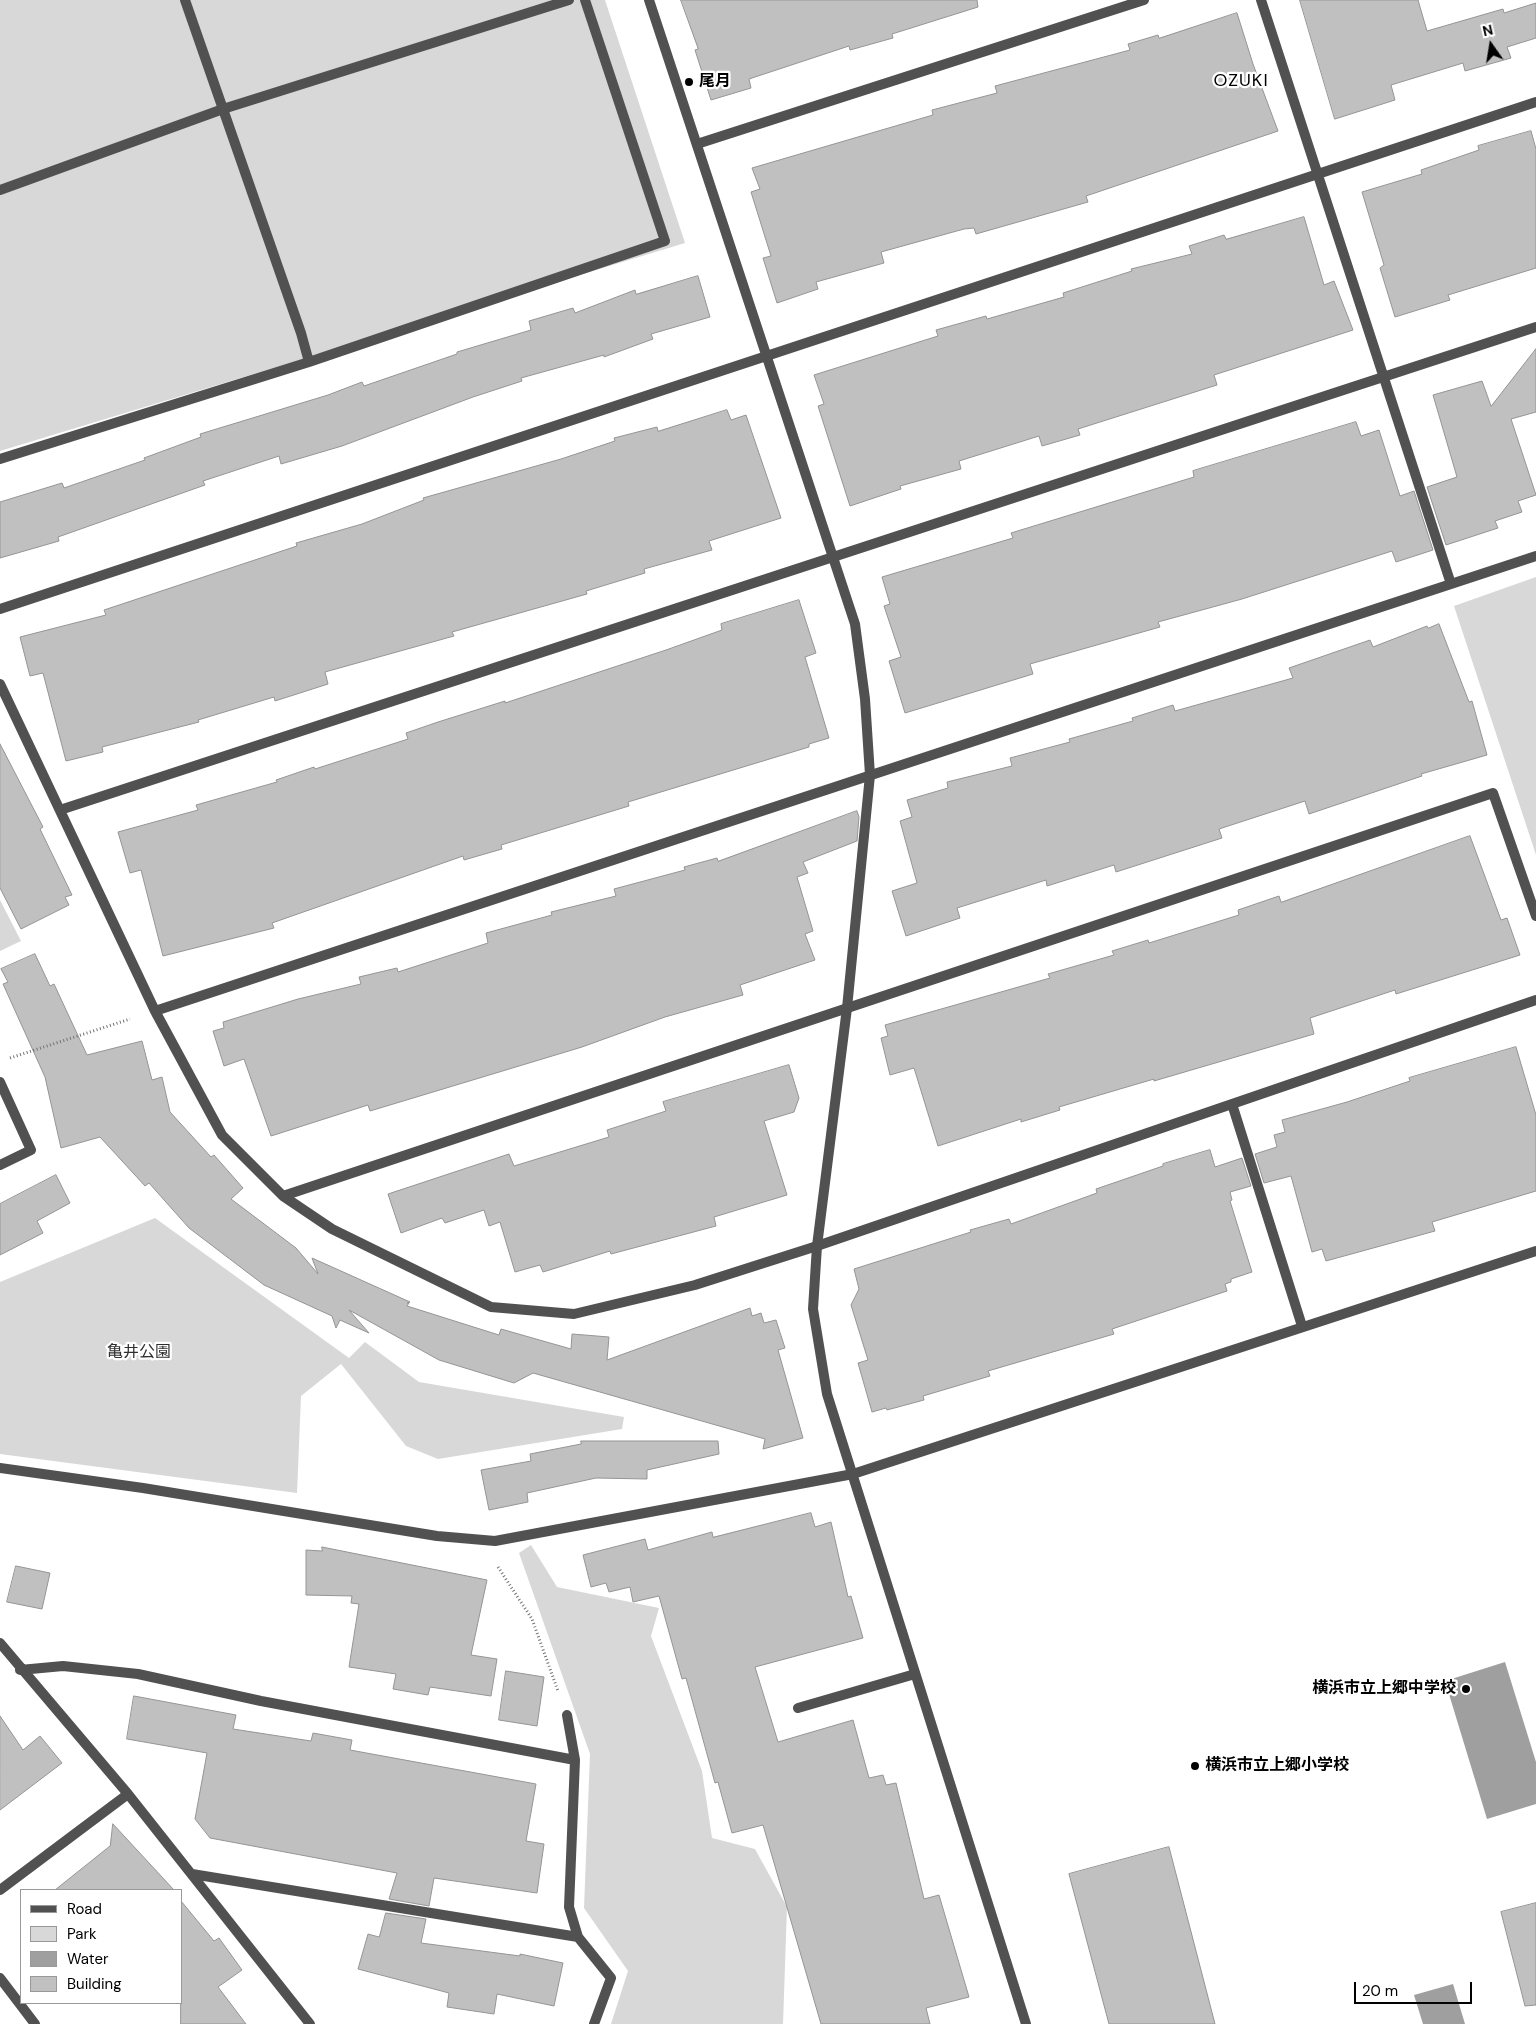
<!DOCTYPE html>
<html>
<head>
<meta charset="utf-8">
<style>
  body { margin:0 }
  #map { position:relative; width:1536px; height:2024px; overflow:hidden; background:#fff; font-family:"DM Sans",sans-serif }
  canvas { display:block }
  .legend { position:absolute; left:20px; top:1889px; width:162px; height:115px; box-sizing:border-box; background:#fff; border:1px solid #999; margin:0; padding:6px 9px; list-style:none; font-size:15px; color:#000 }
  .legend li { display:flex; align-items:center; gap:10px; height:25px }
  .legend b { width:25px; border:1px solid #999 }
  .north { position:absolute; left:1466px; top:20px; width:50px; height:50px; -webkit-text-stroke:4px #fff; paint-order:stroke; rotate:347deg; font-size:14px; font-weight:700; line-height:20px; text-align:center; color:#000 }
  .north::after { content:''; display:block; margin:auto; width:18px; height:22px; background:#000; clip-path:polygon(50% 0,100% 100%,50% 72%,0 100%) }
  .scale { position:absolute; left:1354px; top:1982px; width:118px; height:22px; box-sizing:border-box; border:2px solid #000; border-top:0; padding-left:6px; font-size:15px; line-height:18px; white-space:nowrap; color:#000; -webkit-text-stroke:4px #fff; paint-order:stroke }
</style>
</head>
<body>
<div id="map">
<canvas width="1536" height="2024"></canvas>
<ul class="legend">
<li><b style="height:6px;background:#515151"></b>Road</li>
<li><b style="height:14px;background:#d8d8d8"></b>Park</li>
<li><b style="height:14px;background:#9f9f9f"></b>Water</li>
<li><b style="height:14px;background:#c0c0c0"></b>Building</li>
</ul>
<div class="north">N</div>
<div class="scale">20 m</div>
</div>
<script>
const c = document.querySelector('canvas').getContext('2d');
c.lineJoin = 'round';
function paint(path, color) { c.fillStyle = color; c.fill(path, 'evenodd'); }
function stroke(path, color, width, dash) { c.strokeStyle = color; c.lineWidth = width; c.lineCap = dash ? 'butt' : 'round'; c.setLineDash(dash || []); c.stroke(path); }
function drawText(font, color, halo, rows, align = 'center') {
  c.font = font + ' "DM Sans","Noto Sans JP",sans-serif'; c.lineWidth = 4.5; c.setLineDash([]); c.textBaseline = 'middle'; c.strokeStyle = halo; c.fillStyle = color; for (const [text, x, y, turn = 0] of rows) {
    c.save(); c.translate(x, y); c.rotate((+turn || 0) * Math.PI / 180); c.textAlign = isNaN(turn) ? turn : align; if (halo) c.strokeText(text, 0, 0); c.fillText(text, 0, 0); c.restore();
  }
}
const green = new Path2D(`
  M0,0h605l80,243 -685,208z
  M1536,577v278l-82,-249z
  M0,900l21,41 -21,10z
  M155,1218l194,140 16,-16 54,40 205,35 -2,12 -184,30 -32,-13 -65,-82 -40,32 -4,97 -297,-39v-172z
  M531,1545l26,42 102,21 -8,28 51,135 10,67 43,11 32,58 -4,117h-172l17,-53 -44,-63 6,-154 -71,-201z`);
const water = new Path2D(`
  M1505,1662l31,100v42l-49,15 -42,-138z
  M1453,1984l12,40h-42l-9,-29z`);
const building = new Path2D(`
  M681,0h296l1,7 -86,27 1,4 -43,12 -1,-4 -100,33 2,9 -40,12 -16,-50 3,-1z
  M1300,0h118l9,31 76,-22 1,4 32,-10v35l-29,9 4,11 -46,13 -2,-8 -72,22 4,15 -60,19z
  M1237,13l16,51 25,67 -192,65 2,6 -112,32 -2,-6 -10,1 -83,23 3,11 -68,19 2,7 -41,14 -14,-45 8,-2 -20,-64 9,-3 -8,-21 181,-53 -1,-5 65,-17 -2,-7 135,-36 -2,-6 30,-9 1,3z
  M1531,131l5,18v119l-88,27 2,5 -55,17 -15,-49 4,-3 -22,-73 60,-18 -1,-4 58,-20 -1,-4z
  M1304,217l20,68 10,-4 19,49 -139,45 3,10 -139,44 2,6 -38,11 -3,-10 -80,25 2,8 -61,17 1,3 -51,17 -32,-100 6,-2 -10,-29 124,-39 -2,-6 50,-14 1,3 77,-22 -1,-4 69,-22 -1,-2 61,-15 -3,-8 35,-11 2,4z
  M698,276l12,41 -59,17 2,5 -49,18v-2l-83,23 1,3 -49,16 -131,49 -61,18 -2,-8 -76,25 2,4 -147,52 1,4 -59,17v-56l62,-19 2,5 81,-28 -1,-2 57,-21 -1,-3 128,-39 34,-13 2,4 93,-32v-2l74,-22 -2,-9 44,-13 2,5 60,-23 1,4z
  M1536,349v63l-25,7 25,76 -18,6 4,11 -27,9 3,7 -52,17 -19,-58 30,-10 -24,-82 49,-14 9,25z
  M727,410l4,10 15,-5 35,103 -72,23 3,9 -68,19 1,4 -59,18 1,3 -135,38 2,4 -129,36 3,12 -53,17 -1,-4 -76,23 1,2 -97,25 1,5 -37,9 -23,-88 -13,3 -10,-39 86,-22 -2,-5 193,-64 -1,-3 66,-19 62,-24 -1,-2 138,-39 54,-18 -1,-3 43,-11 1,4z
  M1356,422l5,14 18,-6 21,66 14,-5 19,59 -37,12 -4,-11 -150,48 -84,23 2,5 -130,37 3,10 -128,39 -16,-52 12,-4 -17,-51 6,-2 -8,-27 131,-39 -2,-5 183,-56 -1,-6z
  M799,600l17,53 -11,4 24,81 -20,6v3l-181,55 1,4 -128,39 1,4 -38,11 -1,-4 -191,67 2,5 -111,28 -22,-86 -11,3 -12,-41 80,-22 -2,-5 81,-23 -1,-2 38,-13 1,2 93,-30 -2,-6 32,-11 67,-21v2l161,-53 56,-20 -1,-6z
  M1439,624l30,78 3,-1 15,54 -66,19 1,2 -113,38 -4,-13 -86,28 3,9 -106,34 -2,-7 -67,21 -1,-6 -89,28 3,10 -54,18 -14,-45 25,-8 -17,-62 12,-4 -5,-17 41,-12 -1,-6 65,-16 -2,-8 60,-16 -1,-3 64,-18 -1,-3 41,-13 2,6 118,-33 -4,-10 81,-28 3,7 54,-21 1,2z
  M0,744l43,83 -3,2 32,66 -7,2 4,8 -48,24 -21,-41z
  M857,811l2,6 -2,24 -54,21 5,11 -11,4 16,54 -8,3 10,26 -75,25 3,10 -78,22 -83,30 -139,42 -73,22 -2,-6 -97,31 -27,-77 -20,7 -11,-35 11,-3 -1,-6 75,-23 63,-15 -2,-7 38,-9 1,4 90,-29 -2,-10 66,-18 -1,-3 65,-16 -2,-7 71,-19 -1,-3 33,-9 1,3z
  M1470,836l31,84 6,-2 13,37 -124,39 -1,-4 -85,28 4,16 -160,47v-2l-95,28 1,3 -39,12v-3l-83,27 -24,-78 -24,7 -9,-37 7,-2 -3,-11 165,-47 -2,-4 66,-19 -2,-4 36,-11 1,3 90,-28 -1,-5 41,-14 2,6z
  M35,954l15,32 4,-2 33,71 55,-14 10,39 10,-3 8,35 41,45 3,-2 29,33 -12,11 65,49 22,26 -6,-16 98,44 -3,1h2l-2,3 92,29 2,-6 70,20 1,-15 37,3 -2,23 143,-52 2,8 9,-3 3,10 12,-3 9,28 -7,2 25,88 -40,11 2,-10 -232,-66 -19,10 -75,-23 -90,-50 20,23 -29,-13 -4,8 -4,-12 -68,-31 -75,-57 -40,-45 -4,3 -45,-49 -39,11 -16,-71 -42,-93 5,-2 -7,-13z
  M1516,1047l20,68v76l-104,31 3,9 -109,30 -4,-12 -10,3 -21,-76 -27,7 -9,-29 22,-7 -3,-12 11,-3 -3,-12 65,-18 63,-21 -1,-3z
  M789,1065l10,33 -5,14 -30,9 23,74 -73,22 2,9 -105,28 -1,-3 -67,21 -3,-7 -25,7 -15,-50 -11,4 -5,-16 -39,13 -3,-5 -41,15 -13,-39 121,-40 5,12 95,-29 -2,-7 59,-19 -3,-9z
  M1210,1150l5,17 27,-9 9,28 -21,6 2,8 -2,1 22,71 -21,7v3l-6,2 2,7 -115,38 2,5 -126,37 2,5 -67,20 1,4 -37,10 -1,-2 -14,4 -14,-49 10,-3 -17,-55 8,-16 -5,-20 117,-37 -1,-2 39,-11 2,5 86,-31 -1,-4 67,-23v-2z
  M56,1175l14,28 -33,18 6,12 -43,22v-51z
  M581,1441h137l1,13 -72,16v9l-51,-1 -69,15 1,9 -39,8 -8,-40 50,-9 -1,-7 51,-10z
  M811,1513l4,14 16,-5 17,75 3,-1 12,42 -108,29 23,75 75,-22 16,58 14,-3 3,10 10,-2 28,116 15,-4 30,102 -43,11 4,16h-109l-58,-199 -31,8 -14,-51 -3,1 -29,-105 -4,1 -23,-83 -26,6 -3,-15 -21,5 -3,-9 -15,4 -8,-32 62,-16 3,11 64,-18 1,5z
  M322,1547l165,33 -16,75 26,4 -6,37 -61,-9 -2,8 -35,-6 3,-15 -47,-7 10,-63 -8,-1 1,-7 -46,-1v-45l16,1z
  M16,1566l34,7 -8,36 -35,-7z
  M506,1671l38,6 -7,49 -38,-6z
  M134,1696l102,19 -3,14 78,12 2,-8 39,7 -2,10 186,34 -10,57 18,3 -7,49 -103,-15 -5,28 -40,-7 8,-26 -187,-35 -15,-19 12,-66 -80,-14z
  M0,1716l23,34 17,-14 22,27 -62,47z
  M113,1824l61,66h-119l55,-44z
  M1169,1847l46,177h-106l-40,-150z
  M181,1901l33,40 5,-3 23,32 -24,17 28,37h-65z
  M1536,1903v102l-11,1 -24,-94z
  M386,1913l40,6 -5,24 99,13v-2l43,9 -9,43 -57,-12 -3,20 -47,-7 2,-14 -91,-24 10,-35 11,3z`);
const path = new Path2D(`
  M10,1058l120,-39
  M498,1567l34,52 26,72`);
const service = new Path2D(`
  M185,0l116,333 8,29
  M0,190l223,-81 346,-109
  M0,459l309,-97 356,-121 -80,-241
  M798,1708l117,-34`);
const minor = new Path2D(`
  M1261,0l190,584
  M697,144l447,-144
  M0,609l1536,-507
  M0,684l155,327 67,124 61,61 49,33 159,78 83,7 121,-29 122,-39 719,-246
  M60,810l1476,-483
  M155,1011l1381,-455
  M0,1082l31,68 -31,15
  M1232,1104l70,222
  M283,1196l1210,-403 43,123
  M0,1468l143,20 294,48 58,5 358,-67 683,-223
  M0,1643l128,151 182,230
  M20,1670l43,-4 75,8 123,27 314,59
  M567,1715l8,45 -6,147 9,30 33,41 -17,46
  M192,1874l386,63
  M0,1890l128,-96
  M0,1978l35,46`);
const tertiary = new Path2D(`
  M649,0l206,624 10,75 5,76 -23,233 -30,238 -4,63 14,85 199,630`);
const markers = [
  [689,82,5,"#000"],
  [1466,1689,5,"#000"],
  [1195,1766,5,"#000"]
];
const poiNames = [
  ["尾月",699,82],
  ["横浜市立上郷中学校",1456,1689,"right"],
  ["横浜市立上郷小学校",1205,1766]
];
const parkNames = [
  ["亀井公園",139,1353]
];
const neighbourhoodNames = [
  ["OZUKI",1241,81]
];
paint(green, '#d8d8d8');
paint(water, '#9f9f9f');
paint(building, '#c0c0c0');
stroke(building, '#959595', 1);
stroke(path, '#737373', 3, [1, 2.5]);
stroke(service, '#515151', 10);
stroke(minor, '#515151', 10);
stroke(tertiary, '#515151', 10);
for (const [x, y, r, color] of markers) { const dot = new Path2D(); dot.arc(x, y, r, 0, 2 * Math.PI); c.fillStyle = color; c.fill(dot); stroke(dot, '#fff', 2); }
drawText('bold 16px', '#000', '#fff', poiNames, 'left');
drawText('16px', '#2f2f2f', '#fff', parkNames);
c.letterSpacing = '1px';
drawText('18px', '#000', '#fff', neighbourhoodNames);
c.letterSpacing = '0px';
</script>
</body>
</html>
